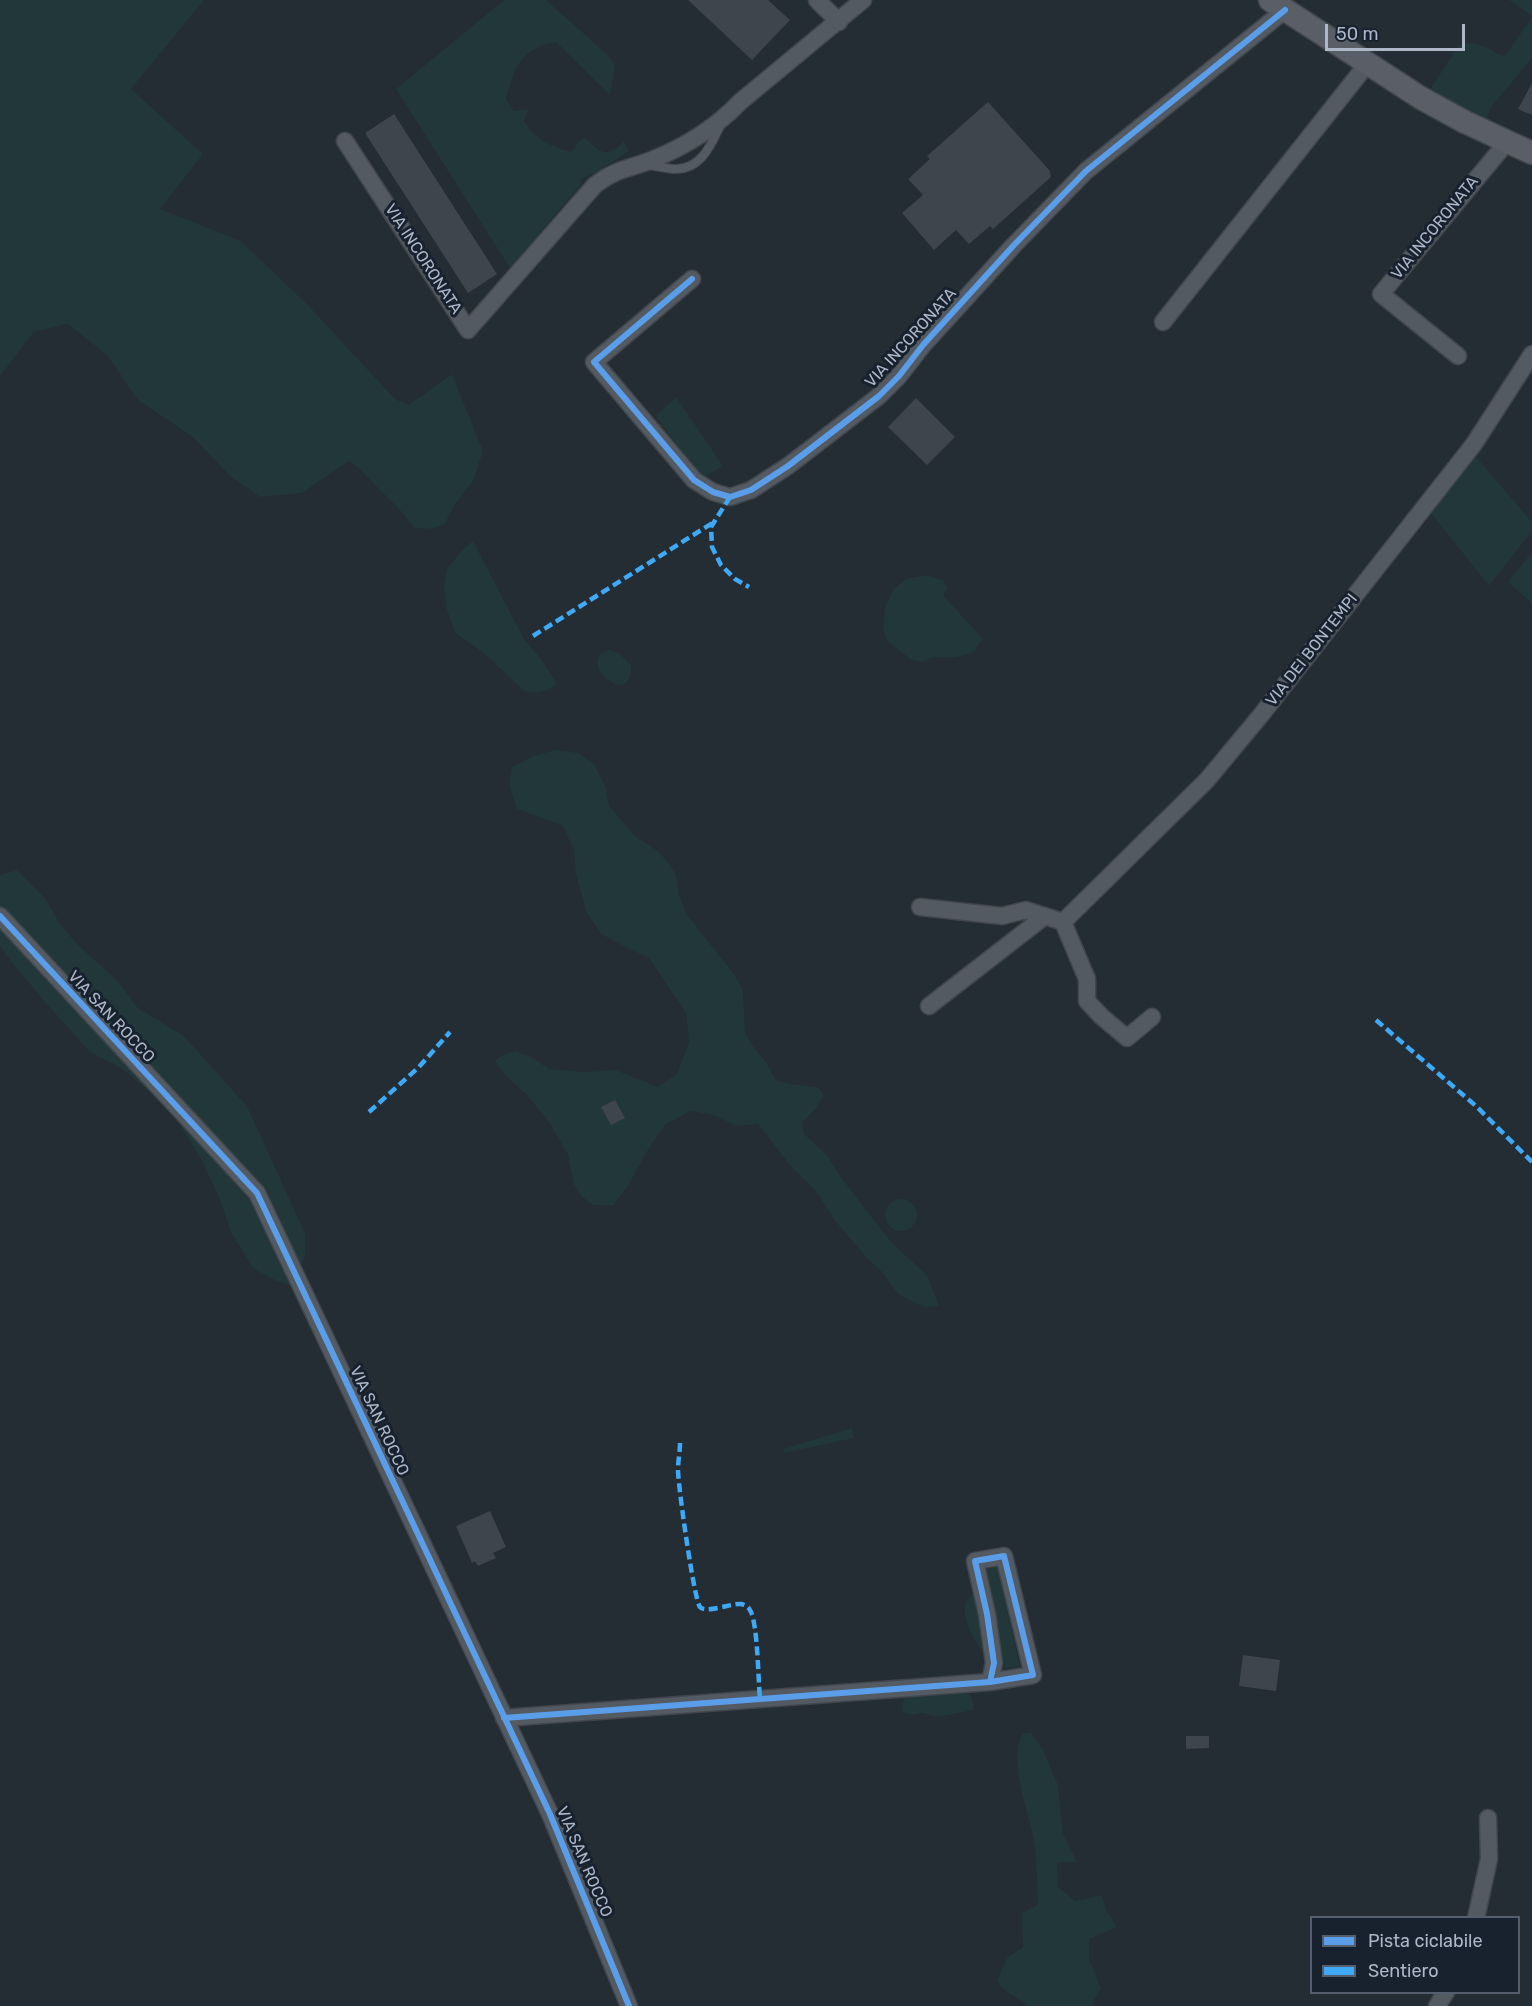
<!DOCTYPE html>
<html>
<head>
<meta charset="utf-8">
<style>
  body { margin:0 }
  #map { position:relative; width:1532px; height:2006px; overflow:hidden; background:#242c34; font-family:Rubik,sans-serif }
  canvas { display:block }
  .legend { position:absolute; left:1310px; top:1916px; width:210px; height:78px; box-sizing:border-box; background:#18222f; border:2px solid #545e6c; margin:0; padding:8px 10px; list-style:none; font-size:18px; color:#adb7c7 }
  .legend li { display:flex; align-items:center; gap:12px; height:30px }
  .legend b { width:30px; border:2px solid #545e6c }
  .scale { position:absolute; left:1325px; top:24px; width:140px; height:27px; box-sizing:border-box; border:3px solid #adb7c7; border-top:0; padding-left:8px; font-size:18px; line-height:21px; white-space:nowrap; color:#adb7c7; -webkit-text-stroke:4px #18222f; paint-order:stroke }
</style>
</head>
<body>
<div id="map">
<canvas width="1532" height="2006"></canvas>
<ul class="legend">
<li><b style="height:8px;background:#5a9eea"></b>Pista ciclabile</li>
<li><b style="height:8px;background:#3fa9f5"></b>Sentiero</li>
</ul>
<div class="scale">50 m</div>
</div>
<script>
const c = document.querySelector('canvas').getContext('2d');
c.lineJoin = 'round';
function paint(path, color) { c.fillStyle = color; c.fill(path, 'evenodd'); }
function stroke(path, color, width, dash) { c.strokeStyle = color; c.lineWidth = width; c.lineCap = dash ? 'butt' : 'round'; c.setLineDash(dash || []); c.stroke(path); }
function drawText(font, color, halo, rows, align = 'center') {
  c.font = font + ' Rubik,sans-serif'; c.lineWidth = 6; c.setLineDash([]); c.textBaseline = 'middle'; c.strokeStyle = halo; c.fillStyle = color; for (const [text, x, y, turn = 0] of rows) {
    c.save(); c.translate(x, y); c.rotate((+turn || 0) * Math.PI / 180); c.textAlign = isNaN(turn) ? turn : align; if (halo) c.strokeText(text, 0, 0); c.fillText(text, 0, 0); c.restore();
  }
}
const green = new Path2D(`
  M0,0h204l-73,89 72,65 -43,55 81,32 66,63 88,95 14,6 43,-31 31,77 -9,28 -20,27 -10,19 -15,4 -15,-1c-10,-15 -21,-25 -33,-37 -12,-11 -17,-20 -32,-30l-47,32 -42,4 -30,-21 -37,-39 -55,-37 -31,-45 -39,-31 -34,8 -34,44z
  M504,0h42l63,56 6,9 -5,30 -54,-53c-34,5 -42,26 -50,57l8,12 15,-2 -5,12c13,20 24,23 46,31l5,-3 2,-5 7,-7c17,16 22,22 40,4l5,10 -33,22 -16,6 2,4 -72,85 -114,-179z
  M1509,0h23v16z
  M1532,17v41l-40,48 -7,16 -56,-31 30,-46c17,-6 30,4 45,12z
  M676,397l47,69 -20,12 -48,-62z
  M1473,453l59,69v9l-43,55 -60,-75z
  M473,541l51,98 18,21 15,24c-12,8 -21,11 -34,6l-38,-36 -30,-21 -8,-23 -3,-24 3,-17 15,-19z
  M1532,552v51l-24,-21z
  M926,575l17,5 5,8 -5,7 40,44 -9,13 -17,5h-24l-10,5 -11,-2 -24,-18 -5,-11 2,-24 9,-18 12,-10z
  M609,650l10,3 12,12c1,9 -1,15 -8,20 -19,0 -39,-28 -14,-35z
  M555,750l23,3 16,11 12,24 3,18 26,30 23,15 11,13 7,11 3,21 9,20 46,58 9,16 2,42 7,13 14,17 10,18c14,5 28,5 43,8l5,7 -7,12 -15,16 2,11 23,21 13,21 51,66 36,33 12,31 -14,1 -11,-4 -16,-9 -17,-23 -14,-13 -31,-36 -18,-28 -29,-30 -31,-40 -21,2 -24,-11 -23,-4 -25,14 -19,28 -18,33 -14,19h-21l-12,-9 -7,-12 -6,-29 -19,-33 -22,-27 -23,-21 -9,-13 8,-6 14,-4 18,8 14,10 36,3 31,-2 42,17 19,-13 12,-32 -3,-29 -37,-55 -22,-10 -26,-14 -15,-23 -10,-37 -2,-25 -12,-24 -45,-16 -8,-24 3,-18 21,-11z
  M17,870l28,28 15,26 19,22 38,34 21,28 46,28 63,70 58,127v23l-13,30 -16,-5 -23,-13 -22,-36 -12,-35 -18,-38 -24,-39 -12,-16 -44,-36 -31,-16 -46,-51 -38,-46 -6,-10v-70z
  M885 1215a16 16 0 1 1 32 0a16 16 0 1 1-32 0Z
  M852,1428l2,10 -70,15 -1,-4z
  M987,1564l10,1 23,102 -15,1 -19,-99z
  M978,1589l9,66c-12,-10 -29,-41 -20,-55 3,-4 8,-8 11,-11z
  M968,1693l4,4 2,13 -36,7 -16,-4 -10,2 -8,-2 -2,-4 2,-12z
  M1031,1732l12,18 15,35 5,49 14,28h-20l1,25 17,14 26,-6 6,16 10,16 -28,12v20l12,29 -8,15 1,3h-66l-27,-19 -4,-7 10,-22 16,-11 -1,-34 16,-8c-1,-19 -1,-38 -3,-57 -3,-30 -29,-88 -12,-114z`);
const building = new Path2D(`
  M688,0h80l22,20 -38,40z
  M1532,83v32l-14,-6z
  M988,102l62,69 1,6 -58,52 -3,-3 -21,18 -13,-14 -22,20 -32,-37 21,-18 -15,-16 22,-20 -3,-3z
  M394,114l103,160 -29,19 -103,-160z
  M916,398l39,39 -28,28 -39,-38z
  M615,1100l10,18 -14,7 -10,-18z
  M490,1511l16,36 -13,6 3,5 -18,8 -3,-5 -3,2 -16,-37z
  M1243,1655l37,5 -4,31 -37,-5z
  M1186,1736h23v12l-23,1z`);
const service = new Path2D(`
  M648,165c9,1 19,4 28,4 25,0 35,-24 44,-43`);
const minor = new Path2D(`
  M817,0l22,22
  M345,141l123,189 127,-145c22,-17 35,-16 59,-26 32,-13 62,-32 86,-57l123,-102
  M692,279l-98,83 100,118 19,12 17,5 21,-7 37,-24 91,-70 20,-20 24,-31 91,-100 72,-74 199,-161
  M1163,322l205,-259
  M1458,356l-77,-62 126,-152
  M920,907l82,9 24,-6 37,12 24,57v22l14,15 26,22 25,-21
  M0,916l257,277 293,621 79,192
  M1063,922l144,-142 54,-65 213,-271 58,-90
  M929,1006l116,-90
  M504,1718l486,-36 43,-7 -29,-119 -29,5 12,53 7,49 -4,19
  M1476,1918l13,-59 -1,-41
  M1437,2006l9,-14`);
const secondary = new Path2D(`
  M1270,0l151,98 44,24 67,31`);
const quiet = new Path2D(`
  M730,497l-19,30 1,20 9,18 14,14 14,8
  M533,636l181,-114
  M1376,1020l100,86 56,56
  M369,1112l50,-45 31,-35
  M680,1443c0,9 -2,18 -2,27 0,15 16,130 22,137 6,7 31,-4 41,-3 5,1 8,3 10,8 7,17 7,66 9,87`);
const cycleway = new Path2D(`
  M692,279l-98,83 100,118 19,12 17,5 21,-7 37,-24 91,-70 20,-20 24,-31 91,-100 72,-74 199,-161
  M0,916l257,277 293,621 79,192
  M504,1718l486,-36 43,-7 -29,-119 -29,5 12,53 7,49 -4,19`);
const streetNames = [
  ["VIA INCORONATA",1435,228,-51],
  ["VIA INCORONATA",423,259,57],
  ["VIA INCORONATA",911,338,-48],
  ["VIA DEI BONTEMPI",1312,650,-52],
  ["VIA SAN ROCCO",111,1017,47],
  ["VIA SAN ROCCO",379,1421,65],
  ["VIA SAN ROCCO",584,1862,67]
];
paint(green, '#21373a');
paint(building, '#3f454c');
stroke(service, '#41464c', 10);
stroke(minor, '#41464c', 19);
stroke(secondary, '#41464c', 25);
stroke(service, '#545a62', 8);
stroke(minor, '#545a62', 16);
stroke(secondary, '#595e67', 22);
stroke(quiet, '#3fa9f5', 4.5, [9, 4.5]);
stroke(cycleway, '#5a9eea', 6);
drawText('16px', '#adb7c7', '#18222f', streetNames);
</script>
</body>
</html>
